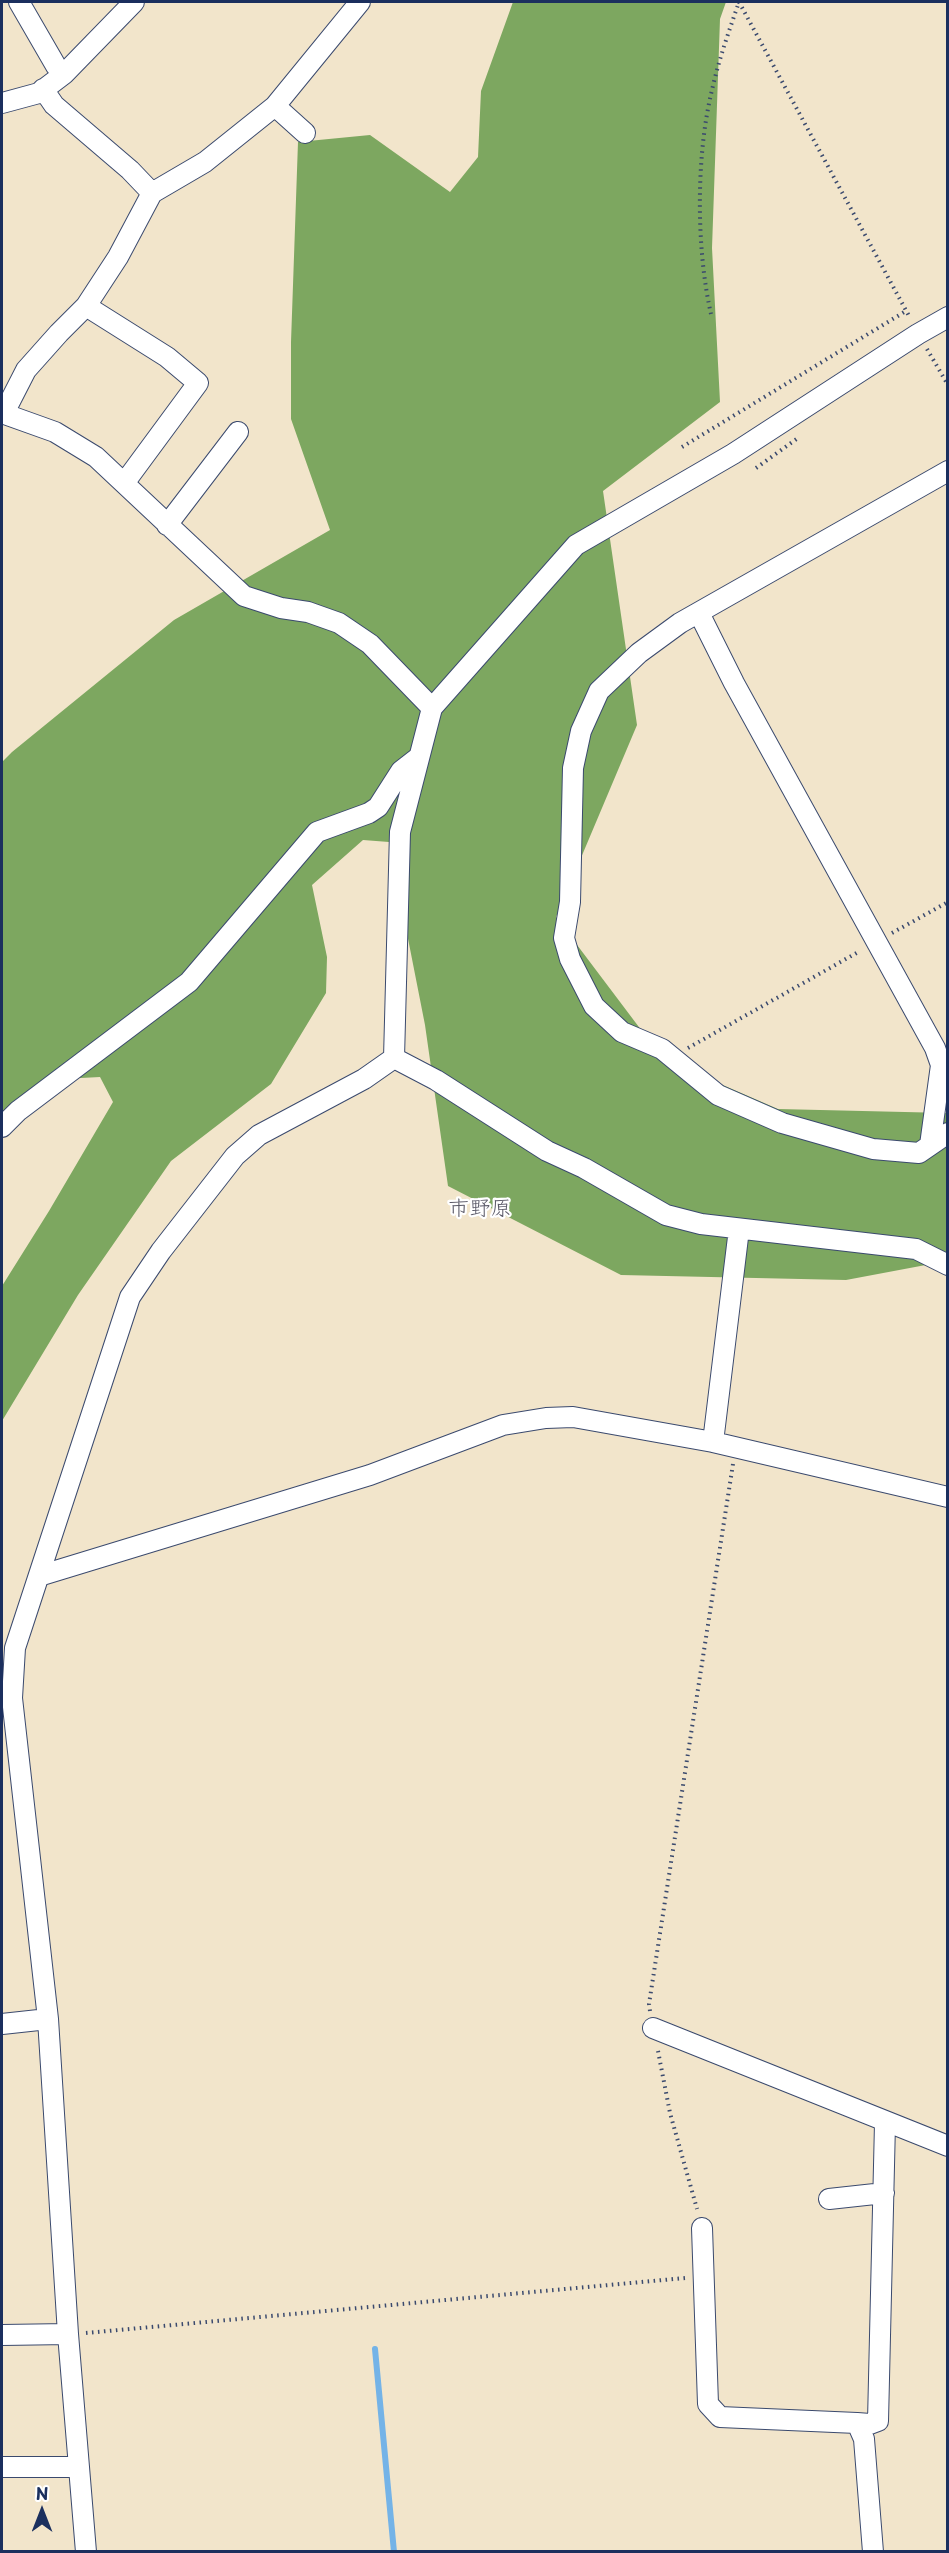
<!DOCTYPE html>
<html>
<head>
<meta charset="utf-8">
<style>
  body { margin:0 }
  #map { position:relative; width:949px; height:2553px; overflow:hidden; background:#f2e5cb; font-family:"Playpen Sans",sans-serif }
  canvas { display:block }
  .frame { position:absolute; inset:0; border:3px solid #1b2f5e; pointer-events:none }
  .north { position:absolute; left:12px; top:2481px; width:60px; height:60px; -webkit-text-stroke:4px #fff; paint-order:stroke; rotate:0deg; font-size:16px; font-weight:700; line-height:24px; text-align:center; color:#1b2f5e }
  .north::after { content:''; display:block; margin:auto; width:21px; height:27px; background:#1b2f5e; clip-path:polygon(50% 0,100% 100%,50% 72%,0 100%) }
</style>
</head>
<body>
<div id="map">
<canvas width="949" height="2553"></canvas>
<div class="frame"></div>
<div class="north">N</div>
</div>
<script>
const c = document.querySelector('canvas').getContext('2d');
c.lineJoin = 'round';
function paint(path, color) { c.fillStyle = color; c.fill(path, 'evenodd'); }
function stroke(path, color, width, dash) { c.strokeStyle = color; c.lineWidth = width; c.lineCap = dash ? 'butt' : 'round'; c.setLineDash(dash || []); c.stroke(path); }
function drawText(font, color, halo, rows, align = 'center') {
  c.font = font + ' "Playpen Sans","Klee One",sans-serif'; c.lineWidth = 4.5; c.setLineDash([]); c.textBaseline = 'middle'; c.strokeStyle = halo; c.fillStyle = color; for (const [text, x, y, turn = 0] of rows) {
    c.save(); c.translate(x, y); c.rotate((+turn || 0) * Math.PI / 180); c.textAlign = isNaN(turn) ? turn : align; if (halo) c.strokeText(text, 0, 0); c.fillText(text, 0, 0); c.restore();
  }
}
const forest = new Path2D(`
  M513,2h213l-6,17 -8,229 8,154 -117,89 34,234 -81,192 107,142 115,50 169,4v148l-101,19 -225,-5 -173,-89 -23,-161 -36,-183 -26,-2 -51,45 15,72 -1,36 -55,91 -100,77 -93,134 -76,126v-135l47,-75 64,-109 -13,-25 -57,3 -41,34v-352l10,-10 162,-132 156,-90 -39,-111v-77l7,-200 72,-7 80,57 28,-35 3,-66z`);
const stream = new Path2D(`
  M375,2349l19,203`);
const path = new Path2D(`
  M739,2l170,314
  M711,314c-15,-66 -15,-159 1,-224 7,-31 17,-59 27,-88
  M927,349l21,36
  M682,447l224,-136
  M756,468l42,-30
  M892,933l56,-31
  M688,1048l172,-97
  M650,2011l-1,-7 84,-540
  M658,2051l12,62 27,96
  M86,2333l599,-55`);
const minor = new Path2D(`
  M19,2l37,64 8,8
  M43,89l11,16 76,65 22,23
  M2,103l37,-10 25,-19 70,-72
  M275,106l30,27
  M86,306l81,51 31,26 -73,99
  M2,413l53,19 41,25 148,139 37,12 27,4 31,11 31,21 62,64
  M4,413l22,-43 33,-37 27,-27 32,-49 34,-64 53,-31 70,-56 85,-104
  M948,471l-268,152 -41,30 -40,38 -18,40 -8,37 -3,134 -6,36 6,21 24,47 28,26 40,17 56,46 64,28 91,26 46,4 29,-20
  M167,525l71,-93
  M699,613l35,70 201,365 6,17 -11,80
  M394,1058l6,-226 32,-124 144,-163 157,-91 185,-120 30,-17
  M394,1058l42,22 111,71 37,17 82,47 35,9 215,25 32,16
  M2,1127l16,-16 171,-129 128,-150 52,-19 9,-6 23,-36 18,-14
  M713,1442l26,-213
  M39,1576l331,-101 133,-50 43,-7 27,-1 140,25 235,55
  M2,2024l46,-5
  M653,2028l295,118
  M829,2199l55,-6
  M702,2228l6,176 12,13 137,6 7,16 9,113
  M2,2335l66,-1
  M857,2423l13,1 8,-3 7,-298
  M2,2467h76
  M86,2552l-18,-218 -20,-315 -36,-321 3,-50 115,-351 31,-46 74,-95 24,-21 105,-56 30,-21`);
const quarterNames = [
  ["市野原",480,1209]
];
paint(forest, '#7da760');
stroke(stream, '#74b3e7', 6);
stroke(minor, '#3b4a6e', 22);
stroke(path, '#3b4a6e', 4, [1.5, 4.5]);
stroke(minor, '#fff', 20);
drawText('21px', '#5a5967', '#fff', quarterNames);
</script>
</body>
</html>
